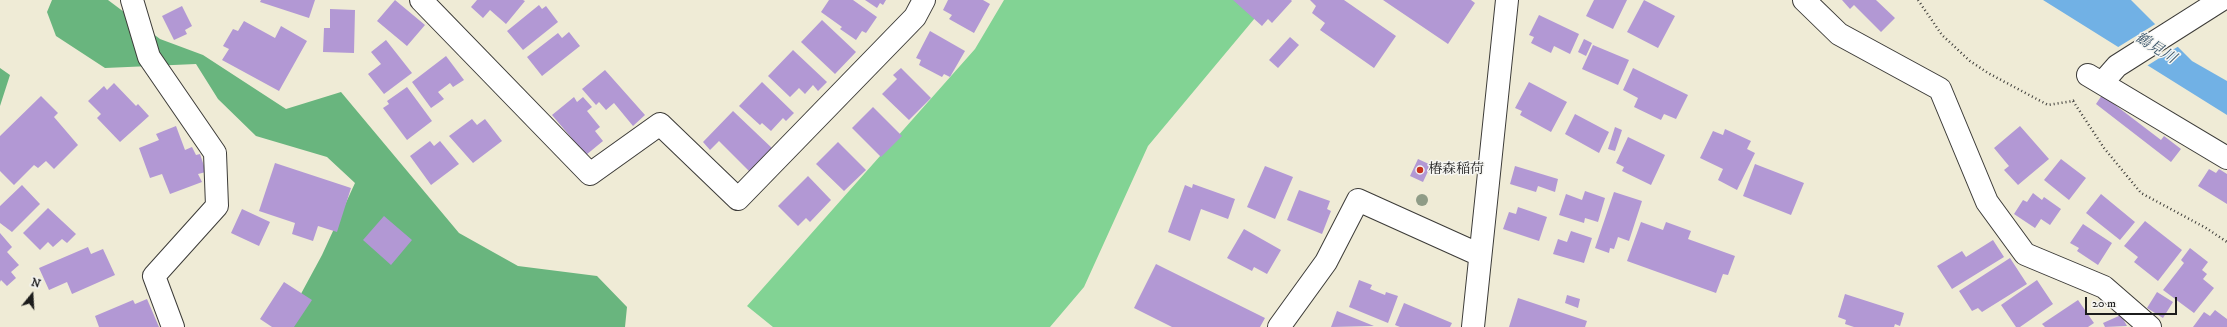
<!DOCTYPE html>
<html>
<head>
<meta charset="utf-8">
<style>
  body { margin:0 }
  #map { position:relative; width:2227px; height:327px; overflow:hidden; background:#efebd6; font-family:"IM FELL DW Pica",serif }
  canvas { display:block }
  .north { position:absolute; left:12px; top:275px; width:40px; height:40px; -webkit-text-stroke:3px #f6f6f2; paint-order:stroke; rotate:18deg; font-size:11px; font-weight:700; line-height:16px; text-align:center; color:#1c1c1c }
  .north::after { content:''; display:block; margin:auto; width:14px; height:18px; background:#1c1c1c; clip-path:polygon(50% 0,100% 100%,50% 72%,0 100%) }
  .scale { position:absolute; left:2085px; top:297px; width:92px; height:18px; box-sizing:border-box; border:2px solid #1c1c1c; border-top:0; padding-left:5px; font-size:12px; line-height:14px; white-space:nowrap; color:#1c1c1c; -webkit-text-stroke:3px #f6f6f2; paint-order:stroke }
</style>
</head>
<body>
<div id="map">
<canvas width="2227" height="327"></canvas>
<div class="north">N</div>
<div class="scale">20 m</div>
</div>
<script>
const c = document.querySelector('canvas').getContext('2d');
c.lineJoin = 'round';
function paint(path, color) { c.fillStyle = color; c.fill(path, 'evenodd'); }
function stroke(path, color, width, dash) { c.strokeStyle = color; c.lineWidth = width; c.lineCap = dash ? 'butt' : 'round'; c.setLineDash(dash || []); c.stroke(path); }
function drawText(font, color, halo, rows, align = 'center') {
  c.font = font + ' "IM FELL DW Pica","Noto Serif JP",serif'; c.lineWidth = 3; c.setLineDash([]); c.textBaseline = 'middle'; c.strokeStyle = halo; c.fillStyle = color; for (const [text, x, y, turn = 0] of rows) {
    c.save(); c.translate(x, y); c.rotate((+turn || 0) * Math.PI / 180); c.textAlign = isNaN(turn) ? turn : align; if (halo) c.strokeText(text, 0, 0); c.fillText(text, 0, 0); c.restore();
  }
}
const green = new Path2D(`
  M1004,0h266l-122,146 -64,141 -34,40h-277l-26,-21 228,-257z`);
const forest = new Path2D(`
  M52,0h56l52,39 43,16 83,54 55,-17 118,141 59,33 79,10 30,31 -2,20h-342l39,-72 33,-72 -28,-26 -71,-21 -38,-37 -22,-35 -91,4 -49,-32 -9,-24z
  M0,68l10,7 -10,31z`);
const water = new Path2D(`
  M2043,0h88l61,61 35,20v34z`);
const pier = new Path2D(`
  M2157,23l22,23 -34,21 -30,-18z`);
const building = new Path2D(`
  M261,0h54l-6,18 -49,-16z
  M395,0l30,25 -18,21 -30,-25z
  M477,0h46l2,1 -19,23 -16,-14 -7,8 -12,-11z
  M829,0h24l24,17 -11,16 -4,-2 -6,9 -16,-11 2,-2 -21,-15z
  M865,0h21l-3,5 -3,-2 -3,5z
  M948,0h35l7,4 -16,29 -25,-14 3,-4 -9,-5z
  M1233,0h58l1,1 -20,22 -4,-4 -6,7z
  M1310,0h34l52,36 -22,32 -54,-38 5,-7 -13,-10 4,-7z
  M1383,0h88l4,3 -27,41z
  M1594,0h33l-14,29 -27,-13z
  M1644,0l31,16 -17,32 -31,-16z
  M1842,0h34l19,18 -14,14 -27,-27 -4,4z
  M539,5l3,4 4,-3 12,16 -35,28 -16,-19z
  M182,6l10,20 -7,4 2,4 -13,6 -12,-24z
  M330,9l25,1 -1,43 -31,-1 1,-24h6z
  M1539,15l40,19 -9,20 -16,-8 -3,7 -20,-10 3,-6 -5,-2z
  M822,20l34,32 -21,22 -34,-32z
  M244,21l31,17 6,-12 26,15 -28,50 -57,-31 7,-11 -6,-3 10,-17 5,2z
  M930,31l35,20 -15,26 -6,-3 -2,3 -23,-12 2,-5 -5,-2z
  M569,32l11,14 -38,30 -15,-19 31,-24 4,5z
  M1290,37l9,8 -21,23 -9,-8z
  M1584,39l8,4 -6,13 -8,-4z
  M386,40l26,33 -28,21 -16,-20 13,-10 -10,-12z
  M1593,45l36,15 -11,25 -36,-16z
  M793,50l34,32 -9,9 -5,-6 -8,9 -6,-6 -9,9 -22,-21z
  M446,56l18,24 -11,7 -3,-4 -12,9 6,7 -13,9 -19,-26z
  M901,68l30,30 -22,22 -27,-26 15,-15 -4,-4z
  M1633,68l55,27 -12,24 -12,-5 -3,6 -27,-13 4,-9 -15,-8z
  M605,70l40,45 -12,11 -19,-23 -8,7 -7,-8 -3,3 -14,-16z
  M762,82l32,31 -8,8 -3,-3 -12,13 -9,-8 -2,2 -21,-19z
  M1529,82l38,20 -16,30 -31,-17 2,-4 -7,-3z
  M114,83l22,23 2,-2 11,12 -29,26 -23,-24 4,-4 -13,-13 16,-15 3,4z
  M407,87l25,34 -25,19 -24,-32 6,-4 -2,-3z
  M2102,95l59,45 3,-4 17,13 -10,13 -75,-58z
  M41,96l17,17 -4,4 24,28 -24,24 -8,-8 -8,7 -4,-3 -20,20 -14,-14v-35z
  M574,97l3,5 6,-5 9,10 -5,4 13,16 -5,4 8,10 -17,14 -34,-40z
  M873,107l29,29 -21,21 -29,-29z
  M733,111l41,39 -23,23 -32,-32 -9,9 -7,-8z
  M1575,114l34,18 -10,21 -34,-19z
  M472,119l5,6 8,-6 17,22 -29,22 -24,-27z
  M176,126l9,24 7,-3 4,8 4,-1 6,18 -8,2 4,8 -32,12 -8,-20 -12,4 -11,-30 20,-8 -3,-6z
  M2020,126l29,33 -31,26 -14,-15 5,-4 -15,-18z
  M1615,127l7,3 -7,21 -7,-2z
  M1725,129l26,12 -4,8 8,4 -18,37 -19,-10 5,-11 -23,-11 13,-27 10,4z
  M1628,137l37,18 -14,30 -29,-14 2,-4 -8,-4z
  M430,141l4,5 6,-5 19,23 -28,21 -21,-29z
  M838,142l28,28 -22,21 -28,-27z
  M1418,159l13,6 -8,17 -13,-6z
  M2061,159l25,19 -17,22 -25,-20z
  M275,163l76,25 -14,44 -19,-6 -5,15 -21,-7 3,-11 -36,-12z
  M1755,164l49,19 -13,32 -48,-19z
  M1265,166l28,11 -18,42 -28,-12z
  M1515,166l43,13 -3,13 -17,-6 -2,6 -26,-8z
  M2209,169l7,4 3,-4 8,5v30l-29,-18z
  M808,176l23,24 -21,22 -4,-4 -8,8 -20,-20z
  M1193,184l42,15 -7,20 -27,-10 -11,32 -22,-9 17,-47 7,3z
  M22,185l18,19 -28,28 -12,-9v-17z
  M1299,190l31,11 -3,8 4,2 -9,23 -35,-14z
  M1585,191l20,7 -7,24 -13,-4 -1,5 -25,-8 7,-21 16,6z
  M1614,192l28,9 -13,40 -11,-4 -4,12 -4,-1 -1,5 -14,-5z
  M2033,193l9,7 2,-3 17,12 -11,16 -9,-6 -6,9 -21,-14 9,-14 4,2z
  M2101,194l34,28 -15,18 -34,-27z
  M1518,207l29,10 -8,24 -36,-12 6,-17 7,2z
  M48,208l28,26 -9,9 -5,-4 -9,8 -5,-5 -8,8 -17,-17z
  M242,209l28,13 -11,24 -28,-13z
  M384,216l28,24 -21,25 -28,-25z
  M2145,221l37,29 -24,31 -24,-19 4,-5 -14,-11z
  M1641,222l22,8 3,-8 25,9 -3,8 47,17 -7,19 -5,-1 -7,19 -89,-32z
  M2083,224l29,19 -14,22 -21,-14 2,-3 -9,-5z
  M1244,229l37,21 -14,24 -13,-7 -2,4 -25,-13z
  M1571,231l21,7 -8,25 -31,-9 5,-15 9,3z
  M0,233l12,14 -5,5 12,13 -8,7 5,6 -9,8 -6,-6 -1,2z
  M1993,240l11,17 -52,32 -15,-23 25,-15 4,6z
  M88,247l3,7 12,-5 12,26 -43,19 -5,-12 -18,8 -10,-22z
  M2190,248l18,14 -6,8 5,4 -4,5 11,9 -20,25 -31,-23 21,-27 -3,-3z
  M2010,258l17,26 -45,28 -4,-4 -6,3 -13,-20z
  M1156,264l109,54 -5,9h-88l-38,-19z
  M1359,280l13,5 -2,4 15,6 1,-3 12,4 -10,27 -39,-16z
  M2037,280l16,24 -33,23h-4l-15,-22z
  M284,282l28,18 -18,27h-22l-12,-8z
  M2157,292l16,10 -10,16 -16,-10z
  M1845,294l59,19 -4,13 -5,-2 -1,3h-40l-9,-3 1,-4 -8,-3z
  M1567,295l13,4 -2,9 -13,-5z
  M1518,298l69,23 -2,6h-76z
  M147,299l12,28h-60l-4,-11 38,-16 2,4z
  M2078,300l16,23 -6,4h-43l-3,-3z
  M1404,303l48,20 -2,4h-50l-5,-2z
  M2215,310l12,9v8h-34l11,-15 6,4z
  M1337,311l37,15 -43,1z
  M2121,315l6,11 -22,1 -2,-4z`);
const path = new Path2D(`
  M1918,0l24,35 28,26 18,12 60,32 25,-4 3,-2
  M2073,101l31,47 37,45 65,35 21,14`);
const street = new Path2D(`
  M132,0l17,57 66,96 2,53 -63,70 19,51
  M421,0l169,174 70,-50 78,75 177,-182 9,-17
  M1804,0l35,34 101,55 47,113 38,52 79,33 46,40
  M2088,75l139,83
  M2102,83l15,-17 104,-66
  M1279,327l47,-65 32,-62 122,55
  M1473,327l34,-327`);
const trees = [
  [1422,200]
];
const markers = [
  [1420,170,4,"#c8321e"]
];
const poiNames = [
  ["椿森稲荷",1428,170]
];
const waterNames = [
  ["鶴見川",2155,49,32]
];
paint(green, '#82d394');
paint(forest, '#69b57e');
paint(water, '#71b1e5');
paint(pier, '#efebd6');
paint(building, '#b298d4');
stroke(street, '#3c3b38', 24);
stroke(path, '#3c3b38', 2.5, [1, 3]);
stroke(street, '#fff', 22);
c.fillStyle = '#8f9c87';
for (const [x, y] of trees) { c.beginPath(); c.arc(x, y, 6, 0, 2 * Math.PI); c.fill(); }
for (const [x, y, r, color] of markers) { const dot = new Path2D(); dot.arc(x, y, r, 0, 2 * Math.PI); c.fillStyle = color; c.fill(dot); stroke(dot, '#f6f6f2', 1.5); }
drawText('14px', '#1c1c1c', '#f6f6f2', poiNames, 'left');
drawText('italic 15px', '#3e586c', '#f6f6f2', waterNames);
</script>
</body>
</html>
